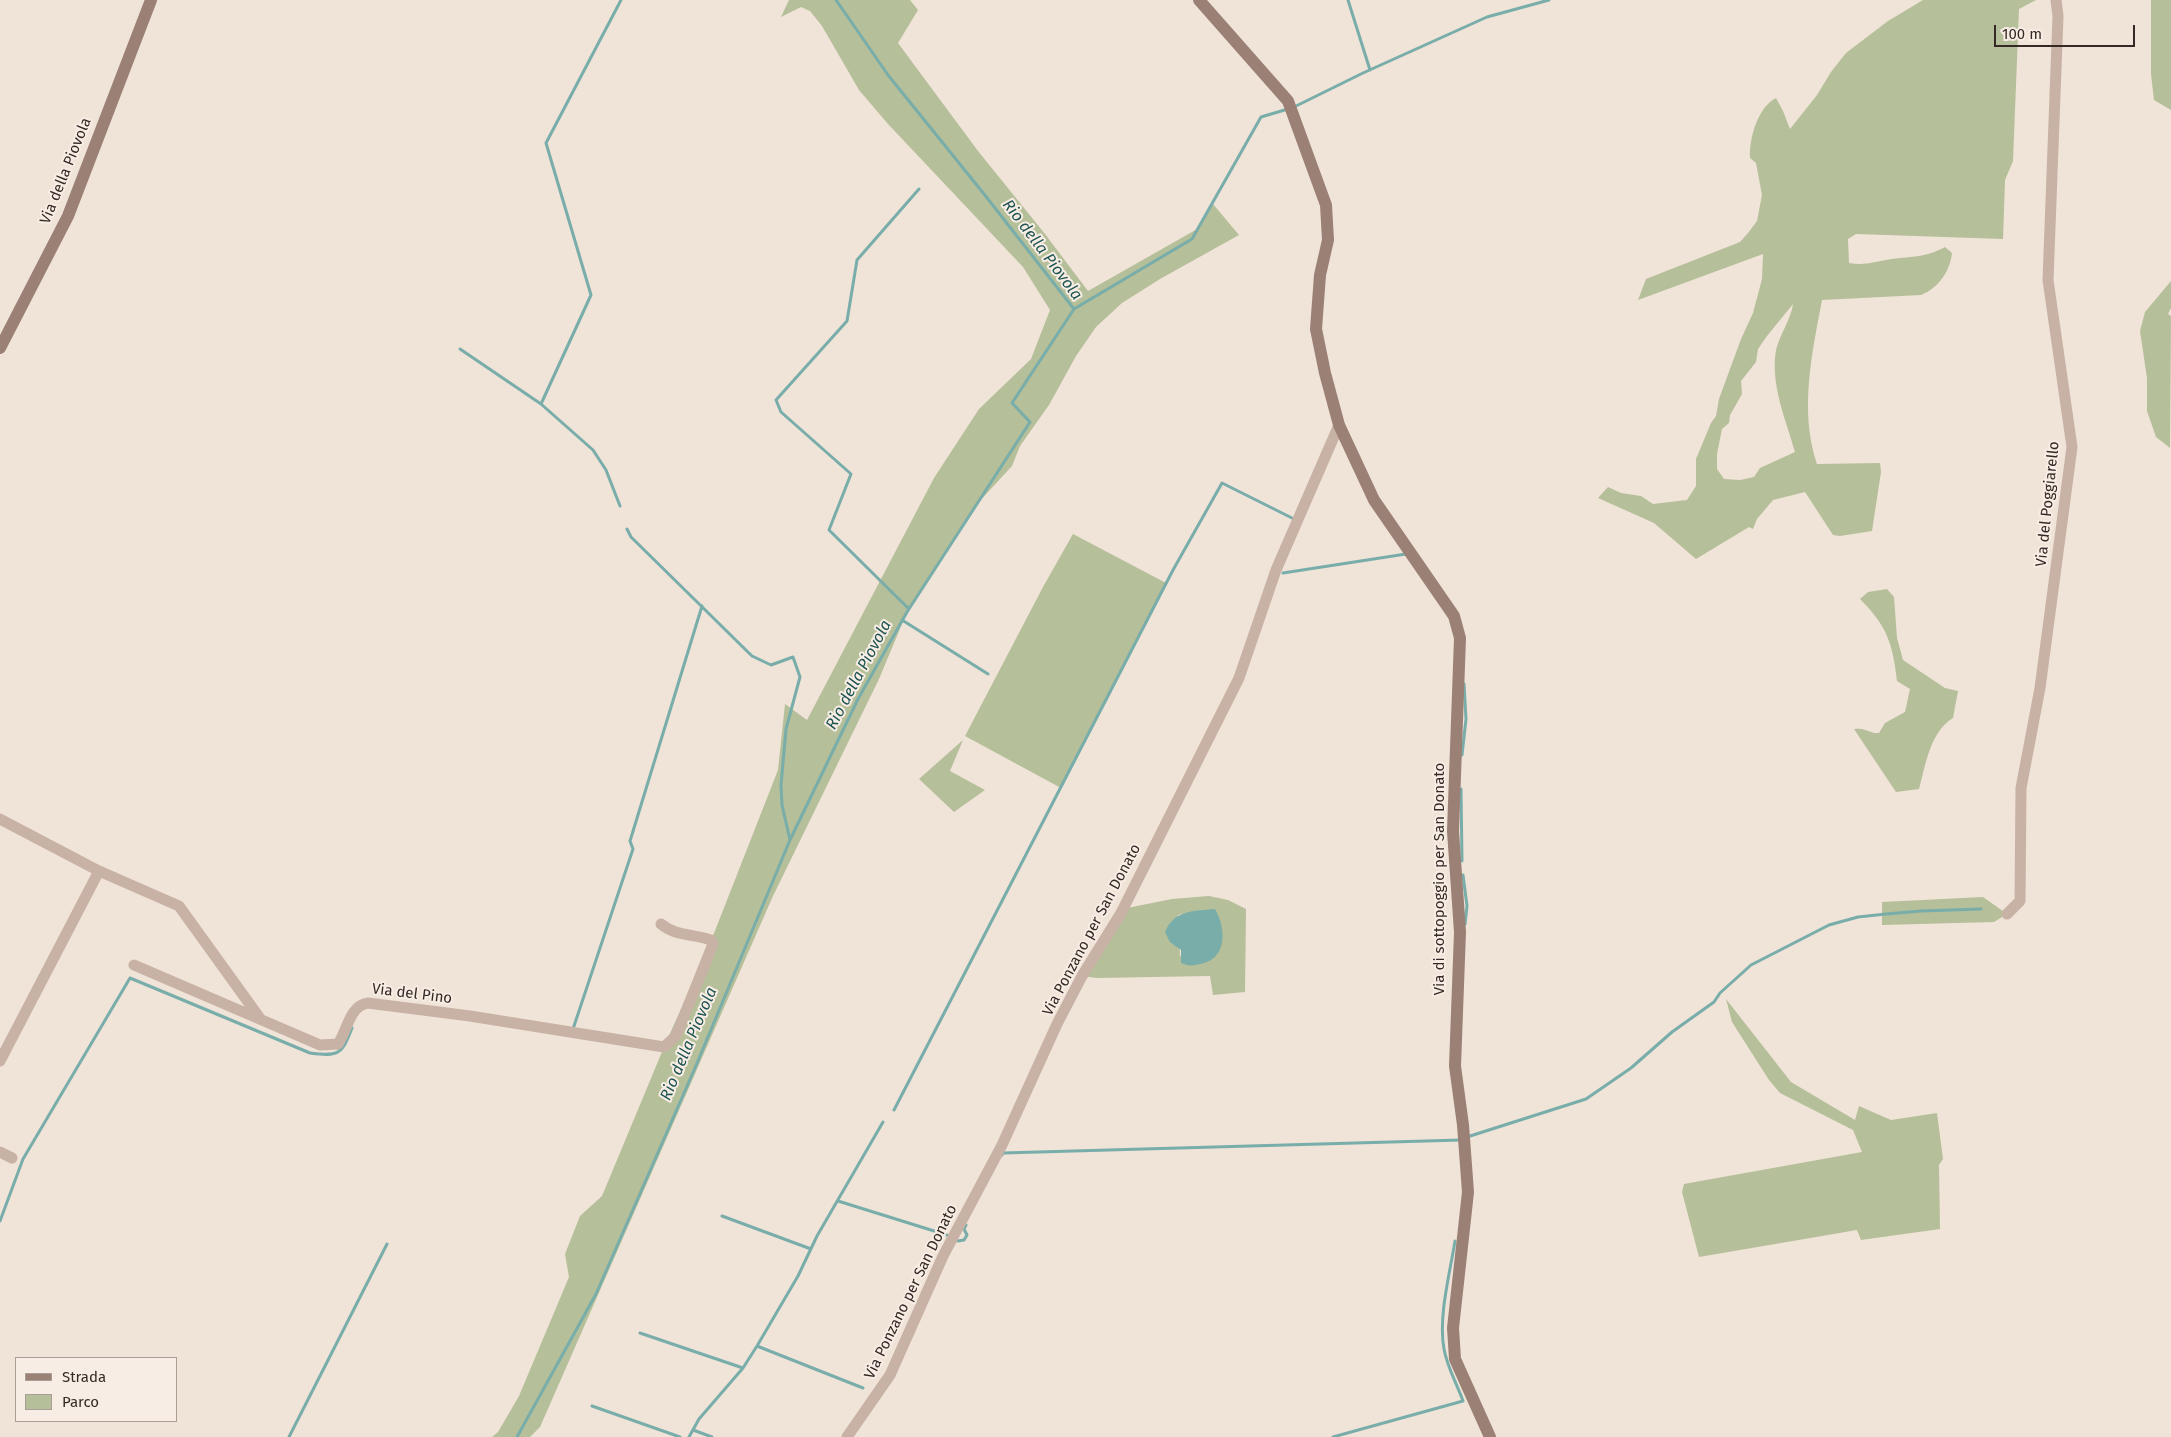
<!DOCTYPE html>
<html>
<head>
<meta charset="utf-8">
<style>
  body { margin:0 }
  #map { position:relative; width:2171px; height:1437px; overflow:hidden; background:#f0e3d8; font-family:"Fira Sans",sans-serif }
  canvas { display:block }
  .legend { position:absolute; left:15px; top:1357px; width:162px; height:65px; box-sizing:border-box; background:#f8ede4; border:1px solid #aa9f98; margin:0; padding:6px 9px; list-style:none; font-size:15px; color:#342926 }
  .legend li { display:flex; align-items:center; gap:10px; height:25px }
  .legend b { width:25px; border:1px solid #aa9f98 }
  .scale { position:absolute; left:1994px; top:25px; width:141px; height:22px; box-sizing:border-box; border:2px solid #342926; border-top:0; padding-left:6px; font-size:15px; line-height:18px; white-space:nowrap; color:#342926; -webkit-text-stroke:4px #f8ede4; paint-order:stroke }
</style>
</head>
<body>
<div id="map">
<canvas width="2171" height="1437"></canvas>
<ul class="legend">
<li><b style="height:6px;background:#9b8076"></b>Strada</li>
<li><b style="height:14px;background:#b5bf99"></b>Parco</li>
</ul>
<div class="scale">100 m</div>
</div>
<script>
const c = document.querySelector('canvas').getContext('2d');
c.lineJoin = 'round';
function paint(path, color) { c.fillStyle = color; c.fill(path, 'evenodd'); }
function stroke(path, color, width, dash) { c.strokeStyle = color; c.lineWidth = width; c.lineCap = dash ? 'butt' : 'round'; c.setLineDash(dash || []); c.stroke(path); }
function drawText(font, color, halo, rows, align = 'center') {
  c.font = font + ' "Fira Sans",sans-serif'; c.lineWidth = 4; c.setLineDash([]); c.textBaseline = 'middle'; c.strokeStyle = halo; c.fillStyle = color; for (const [text, x, y, turn = 0] of rows) {
    c.save(); c.translate(x, y); c.rotate((+turn || 0) * Math.PI / 180); c.textAlign = isNaN(turn) ? turn : align; if (halo) c.strokeText(text, 0, 0); c.fillText(text, 0, 0); c.restore();
  }
}
const green = new Path2D(`
  M789,0h121l8,10 -20,33 80,108 67,83 43,57 111,-63 14,-24 26,31 -79,44 -38,24 -26,24 -20,29 -27,49 -29,41 -8,20 -35,38 -70,108 -28,67 -106,217 -233,531 -10,10h-38l6,-5 21,-36 50,-119 -4,-23 15,-38 22,-20 62,-149 45,-101 69,-176 7,-66 22,16 127,-242 45,-69 52,-50 19,-49 -27,-43 -135,-143 -29,-34 -37,-64 -12,-15 -9,-4 -20,10z
  M1923,0h113l-17,9 -6,152 -8,19 -2,59 -147,-5 -8,5 1,24c16,3 28,-2 43,-4 22,-3 32,-1 53,-12l7,6c-2,19 -14,35 -31,42l-99,5c-10,53 -23,111 -5,164l63,-1 1,9 -9,59 -32,5 -7,-1 -28,-43 -32,8 -16,19 -4,10 -4,-2 -53,32 -42,-36 -56,-25 10,-11 13,6 20,3 12,8 34,-4 9,-14v-27l15,-36 5,-7 3,-17 22,-60 12,-26 9,-34 1,-25 -125,46 8,-21 94,-37 8,-9 9,-12 5,-26 -6,-32 -6,-5c-1,-20 8,-51 26,-60l7,13 7,18 27,-34 14,-23 15,-19 42,-32zM1793,304c-2,15 -13,30 -17,46 -6,34 10,70 19,102l-35,16 -6,9 -14,3 -16,-1 -7,-10v-15l5,-25 7,-6 1,-8 12,-21 -1,-13 15,-19 2,-13 9,-13z
  M2151,0h20v110l-17,-10 -3,-26z
  M2171,281v27l-3,6 3,2 -1,132 -14,-11 -9,-26v-33l-7,-47 5,-19z
  M1073,534l93,49 -105,205 -96,-52 78,-149z
  M1887,589l7,8 3,41 6,22 42,28 13,3 -5,27c-23,14 -27,46 -34,71l-23,3 -42,-63c12,-2 16,5 25,4l6,-10 20,-11 5,-23 -13,-8c-4,-37 -10,-55 -37,-82l8,-7z
  M963,740l-13,31 35,19 -31,22 -35,-33z
  M1209,896l19,4 18,9 -1,83 -32,3 -3,-19 -113,2 -15,-2 40,-67 50,-10zM1203,910l-23,47 -2,-42z
  M1983,897l24,17 -13,8 -112,3v-23z
  M1726,999l65,83 64,38 4,-14 32,14 46,-7 6,46 -4,6 1,64 -79,11 -4,-10 -158,27 -17,-65 2,-8 178,-32 -9,-22 -73,-37 -11,-13 -37,-58z`);
const water = new Path2D(`
  M1215,909c11,19 13,50 -15,55 -7,2 -12,2 -19,-1v-13l-11,-8 -5,-10c9,-22 29,-21 50,-23z`);
const stream = new Path2D(`
  M836,0l52,75 96,119 90,115
  M1348,0l22,70
  M1294,107l69,-34 124,-56 62,-17
  M460,349l81,55 52,46 13,20 14,36
  M541,404l50,-109 -45,-152 75,-143
  M627,529l4,8 121,119 19,9 22,-8 7,20 -14,52 -5,56 1,20 8,35
  M1283,573l123,-19
  M909,609l-80,-79 22,-56 -70,-62 -5,-12 71,-79 10,-61 62,-71
  M902,620l86,54
  M1462,755l4,-36 -2,-35
  M1461,789l1,72
  M1463,875l4,31 -2,18
  M573,1029l60,-180 -3,-8 72,-235
  M894,1110l279,-540 49,-87 72,36
  M1467,1137l119,-38 45,-31 41,-36 42,-30 6,-9 31,-28 78,-40 29,-8 28,-3 35,-3 60,-2
  M1002,1155l1,-2 458,-13
  M838,1201l109,34
  M722,1216l89,33
  M0,1221l23,-62 107,-181 180,75c29,4 32,1 42,-25
  M958,1241l6,-1 3,-5 -3,-6 2,-4
  M640,1333l103,35
  M757,1346l106,42
  M592,1406l88,31
  M693,1430l19,7
  M289,1437l98,-193
  M517,1437l79,-143 99,-226 95,-228 68,-141 49,-87 123,-190 -18,-19 62,-94 118,-70 69,-122 27,-8
  M689,1437l10,-18 44,-51 14,-22 41,-70 19,-40 66,-114
  M1333,1437l130,-36c-6,-17 -16,-34 -19,-52 -6,-32 6,-76 11,-108`);
const street = new Path2D(`
  M0,819l99,52 80,35 80,111
  M2007,914l13,-13 1,-113 19,-100 32,-241 -24,-167 10,-264 -2,-16
  M134,965l186,80 18,-1c9,-13 12,-39 30,-41l102,13 194,31 12,-11 37,-92 -2,-4c-17,-6 -36,-4 -50,-16
  M0,1061l99,-190
  M0,1152l12,6
  M847,1437l43,-62 53,-119 59,-111 55,-121 25,-48 39,-63 118,-235 37,-108 63,-145`);
const secondary = new Path2D(`
  M1199,0l89,101 38,104 2,35 -8,35 -4,54 9,44 14,52 35,75 80,116 6,22 -7,193 7,101 -5,134 8,59 5,67 -15,136 2,31 35,78
  M0,348l68,-132 83,-216`);
const streetNames = [
  ["Via della Piovola",66,171,-68],
  ["Via del Poggiarello",2048,504,-84],
  ["Via di sottopoggio per San Donato",1440,879,-90],
  ["Via Ponzano per San Donato",1092,930,-62],
  ["Via del Pino",412,994,7],
  ["Via Ponzano per San Donato",911,1292,-64]
];
const waterNames = [
  ["Rio della Piovola",1042,250,53],
  ["Rio della Piovola",859,675,-62],
  ["Rio della Piovola",689,1044,-67]
];
paint(green, '#b5bf99');
paint(water, '#78adaa');
stroke(stream, '#78adaa', 3);
stroke(street, '#c8b2a5', 11);
stroke(secondary, '#9b8076', 12);
drawText('15px', '#342926', '#f8ede4', streetNames);
drawText('italic 16px', '#1d5452', '#f8ede4', waterNames);
</script>
</body>
</html>
